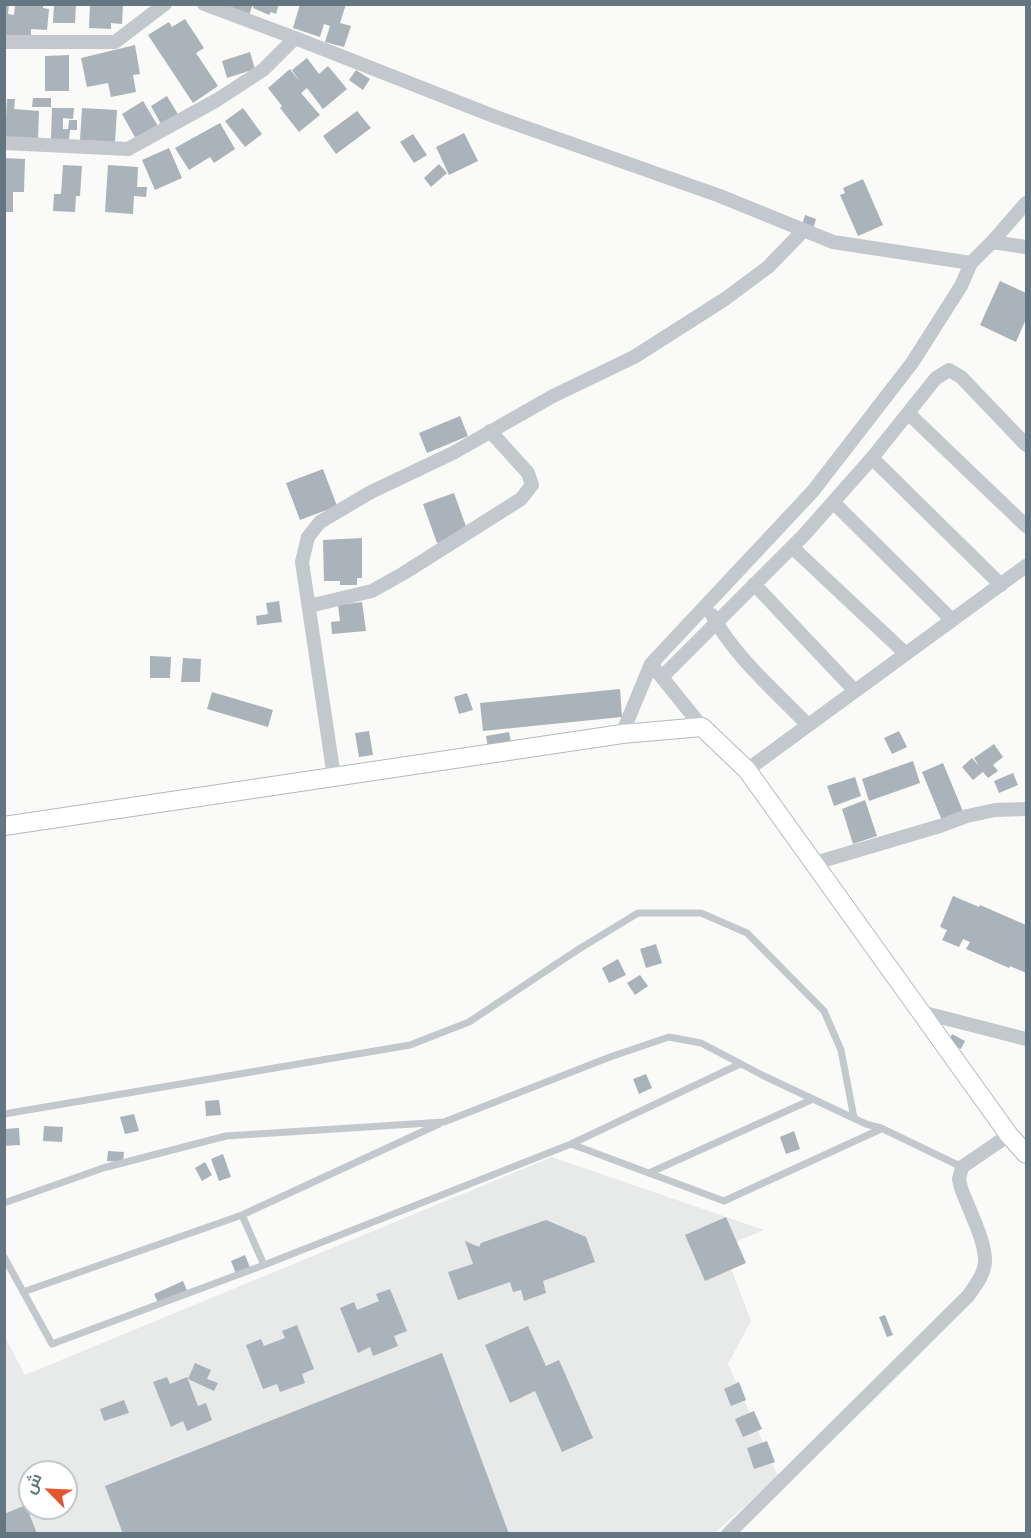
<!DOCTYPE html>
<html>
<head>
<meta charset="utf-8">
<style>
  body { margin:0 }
  #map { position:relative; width:1031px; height:1538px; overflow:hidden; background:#fafaf8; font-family:"Varela Round",Cairo,sans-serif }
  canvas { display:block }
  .frame { position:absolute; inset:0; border:6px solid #657683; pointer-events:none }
  .north { position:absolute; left:18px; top:1460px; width:60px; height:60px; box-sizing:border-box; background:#fff; border:2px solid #c1c8cd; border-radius:50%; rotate:294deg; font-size:16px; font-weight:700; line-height:24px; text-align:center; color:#657683 }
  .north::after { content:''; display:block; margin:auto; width:21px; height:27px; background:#e4572e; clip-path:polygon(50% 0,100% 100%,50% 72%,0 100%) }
</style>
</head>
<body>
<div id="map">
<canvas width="1031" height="1538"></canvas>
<div class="frame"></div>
<div class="north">ش</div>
</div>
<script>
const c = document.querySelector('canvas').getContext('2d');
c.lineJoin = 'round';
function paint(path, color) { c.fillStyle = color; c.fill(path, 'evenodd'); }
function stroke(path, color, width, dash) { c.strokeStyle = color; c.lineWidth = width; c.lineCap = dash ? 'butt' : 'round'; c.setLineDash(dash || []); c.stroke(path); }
const built = new Path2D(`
  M552,1157l212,73 -41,17 28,74 -23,43 50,112 -63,57h-710l-1,-198 21,40zM30,1472h36v36h-36z`);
const building = new Path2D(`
  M4,4h5l-1,10 6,1 1,-11h28v4l6,1 -2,21 -16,-1v9l-27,-2z
  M54,4h22l-1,19h-22z
  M90,4h33l-1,20 -11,-1v6l-22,-1z
  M224,4h29l-4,11z
  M254,4h25l-3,10 -5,-2 -2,3 -16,-7z
  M300,4h46l-6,19 11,3 -7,21 -19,-5 5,-16 -6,-2 -4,13 -27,-9z
  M185,19l19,29 -8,5 22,33 -25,17 -45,-68 21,-13 3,5z
  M135,45l5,29 -7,1 3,17 -25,5 -3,-14 -21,4 -6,-29z
  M250,52l5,17 -28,9 -5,-17z
  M69,55v36h-24v-35z
  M307,58l12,16 9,-8 19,23 -24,20 -16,-21 -6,5 19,22 -21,17 -19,-24 2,-2 -14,-18 22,-19 10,13 -8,-12z
  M356,70l14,9 -7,11 -14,-10z
  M167,96l12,20 -17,10 -11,-20z
  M33,98h18v9h-19z
  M7,99h8l-1,10 25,2 -1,29 -33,-2z
  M143,101l15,25 -22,13 -14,-25z
  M52,108h22l-1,11 -10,-1v11h5l1,-9h8v10h-7l-1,10 -18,-1z
  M82,108l35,2 -2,32 -35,-2z
  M243,108l19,26 -17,13 -20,-26z
  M357,111l14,17 -35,26 -13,-18z
  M220,123l15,26 -21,14 -4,-6 -21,13 -14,-22z
  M464,133l14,28 -29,14 -13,-28z
  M413,134l14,21 -13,8 -14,-21z
  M169,148l13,30 -27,12 -13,-30z
  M4,158l21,1 -1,33h-11v20h-9z
  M439,164l8,9 -16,14 -7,-9z
  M63,165l19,1 -2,30h-4l-1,16 -22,-1 1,-17h7z
  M108,165l30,2 -1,20h10l-1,10 -12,-1 -1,18 -28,-2z
  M863,179l20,46 -25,11 -18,-41 5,-2 -2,-5z
  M805,215l11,4 -6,20 -11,-4z
  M1000,281l26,12v26l-10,23 -36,-17z
  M460,416l8,20 -41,17 -8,-20z
  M323,469l14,37 -37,14 -14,-37z
  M454,493l14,39 -31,11 -14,-39z
  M362,538v40h-5v7h-17v-4h-16l-1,-41z
  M279,601l3,21 -25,3 -1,-9 12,-2 -2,-11z
  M362,602l4,29 -34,3 -1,-12 9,-1 -2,-16z
  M150,656l21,1 -1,21h-20z
  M183,658l18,1 -1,23h-19z
  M620,689l2,28 -139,14 -3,-28z
  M212,692l61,18 -5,17 -61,-18z
  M467,693l6,17 -14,4 -5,-17z
  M369,731l4,24 -14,2 -4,-24z
  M899,731l8,16 -15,7 -8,-16z
  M509,732l2,10 -23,5 -2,-11z
  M994,744l9,13 -10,8 5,6 -10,7 -5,-6 -10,8 -11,-13 10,-9 7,8 -5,-8z
  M913,761l7,22 -51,18 -7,-22z
  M943,763l21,51 -21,9 -21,-51z
  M1013,773l5,12 -19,8 -5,-12z
  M855,777l6,19 -27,10 -7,-20z
  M865,800l12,36 -24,8 -11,-35z
  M953,896l26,11 1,-2 46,20v48l-16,-7 -1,2 -43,-19 4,-7 -7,-3 -4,8 -17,-7 5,-10 -7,-3z
  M656,944l6,19 -16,5 -6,-19z
  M618,959l8,16 -17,8 -7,-15z
  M640,975l8,11 -13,9 -8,-12z
  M952,1034l13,7 -4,8 -13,-7z
  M646,1074l6,14 -13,6 -6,-15z
  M219,1100l2,15 -15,1 -1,-15z
  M134,1114l5,17 -14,3 -5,-17z
  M44,1126l19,1 -1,15 -19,-1z
  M19,1128l1,17 -16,1v-17z
  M794,1131l6,18 -14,5 -6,-17z
  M108,1151l16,1 -1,10 -16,-1z
  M223,1154l8,23 -12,4 -8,-22z
  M205,1162l7,13 -10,6 -7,-13z
  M726,1217l20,46 -41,18 -20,-46z
  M546,1220l40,17 9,25 -52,19 3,12 -22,8 -3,-11 -8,2 -3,-10 -52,18 -10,-28 25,-8 -8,-23 14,6 2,-4z
  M245,1255l6,15 -14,6 -6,-15z
  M183,1281l6,14 -29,12 -6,-13z
  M390,1289l17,42 -13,5 4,10 -25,10 -3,-9 -12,6 -18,-45 14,-6 3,8 22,-9 -3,-7z
  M885,1315l8,20 -6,2 -8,-20z
  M297,1325l17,44 -12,5 3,9 -25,9 -3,-8 -14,5 -17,-44 15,-6 3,7 21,-8 -3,-7z
  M528,1326l18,40 13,-6 34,78 -31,14 -27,-61 -25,12 -25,-58z
  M442,1353l67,181h-386l-18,-48z
  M195,1363l16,7 -4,9 11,4 -4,8 -26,-12z
  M167,1377l3,7 17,-7 11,29 8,-3 6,17 -25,11 -4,-10 -12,6 -18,-45z
  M739,1382l7,18 -15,6 -7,-17z
  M124,1400l5,13 -25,8 -4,-12z
  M754,1411l8,18 -19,8 -8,-18z
  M767,1441l8,21 -21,7 -7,-21z
  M26,1505l11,29h-33v-20z`);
const lane = new Path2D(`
  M4,1114l406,-69 59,-23 110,-73 59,-36h63l46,20 77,78 17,39 13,68
  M571,1144l153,57 157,-72
  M649,1173l164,-74
  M4,1203l99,-35 123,-32 218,-14 166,-65 59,-20 32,6 63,33 102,48 15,4 81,39
  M4,1257l48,87 212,-79 -22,-50 197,-91
  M264,1265l307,-121 169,-80
  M23,1292l219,-77`);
const street = new Path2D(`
  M204,4l91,34 201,79 224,79 113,46 138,21
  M4,42h111l50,-38
  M4,143l124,6 89,-49 46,-30 32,-32
  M992,242l34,-39
  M908,413l118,113
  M872,458l129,127
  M833,502l119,118
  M792,547l114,107
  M754,584l101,107
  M309,606l63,-15 32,-18 117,-74 11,-14 -4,-12 -38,-42
  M712,615c23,42 63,76 96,110
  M656,670l46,57
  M662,677l142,-142 68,-77 64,-80 13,-8 12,7 65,68
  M622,734l29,-70 162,-173 99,-128 49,-77 10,-23 21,-21 34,5
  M747,770l279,-204
  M334,777l-32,-215 6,-25 12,-15 51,-30 82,-39 100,-57 81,-39 91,-58 43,-32 35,-36
  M815,863l125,-37 27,-10 28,-6 31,-1
  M921,1012l105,27
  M728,1534l240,-238c7,-10 16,-21 17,-34 1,-21 -17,-54 -24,-74l-2,-9 3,-12 47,-32`);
const secondary = new Path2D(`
  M4,826l618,-92 80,-7 45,43 262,365 17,19`);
paint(built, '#e8e9e9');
paint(building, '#aab3b9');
stroke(secondary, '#b3babf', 20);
stroke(lane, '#c3c8cc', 7);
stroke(street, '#c3c8cc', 14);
stroke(secondary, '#fff', 18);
</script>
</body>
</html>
